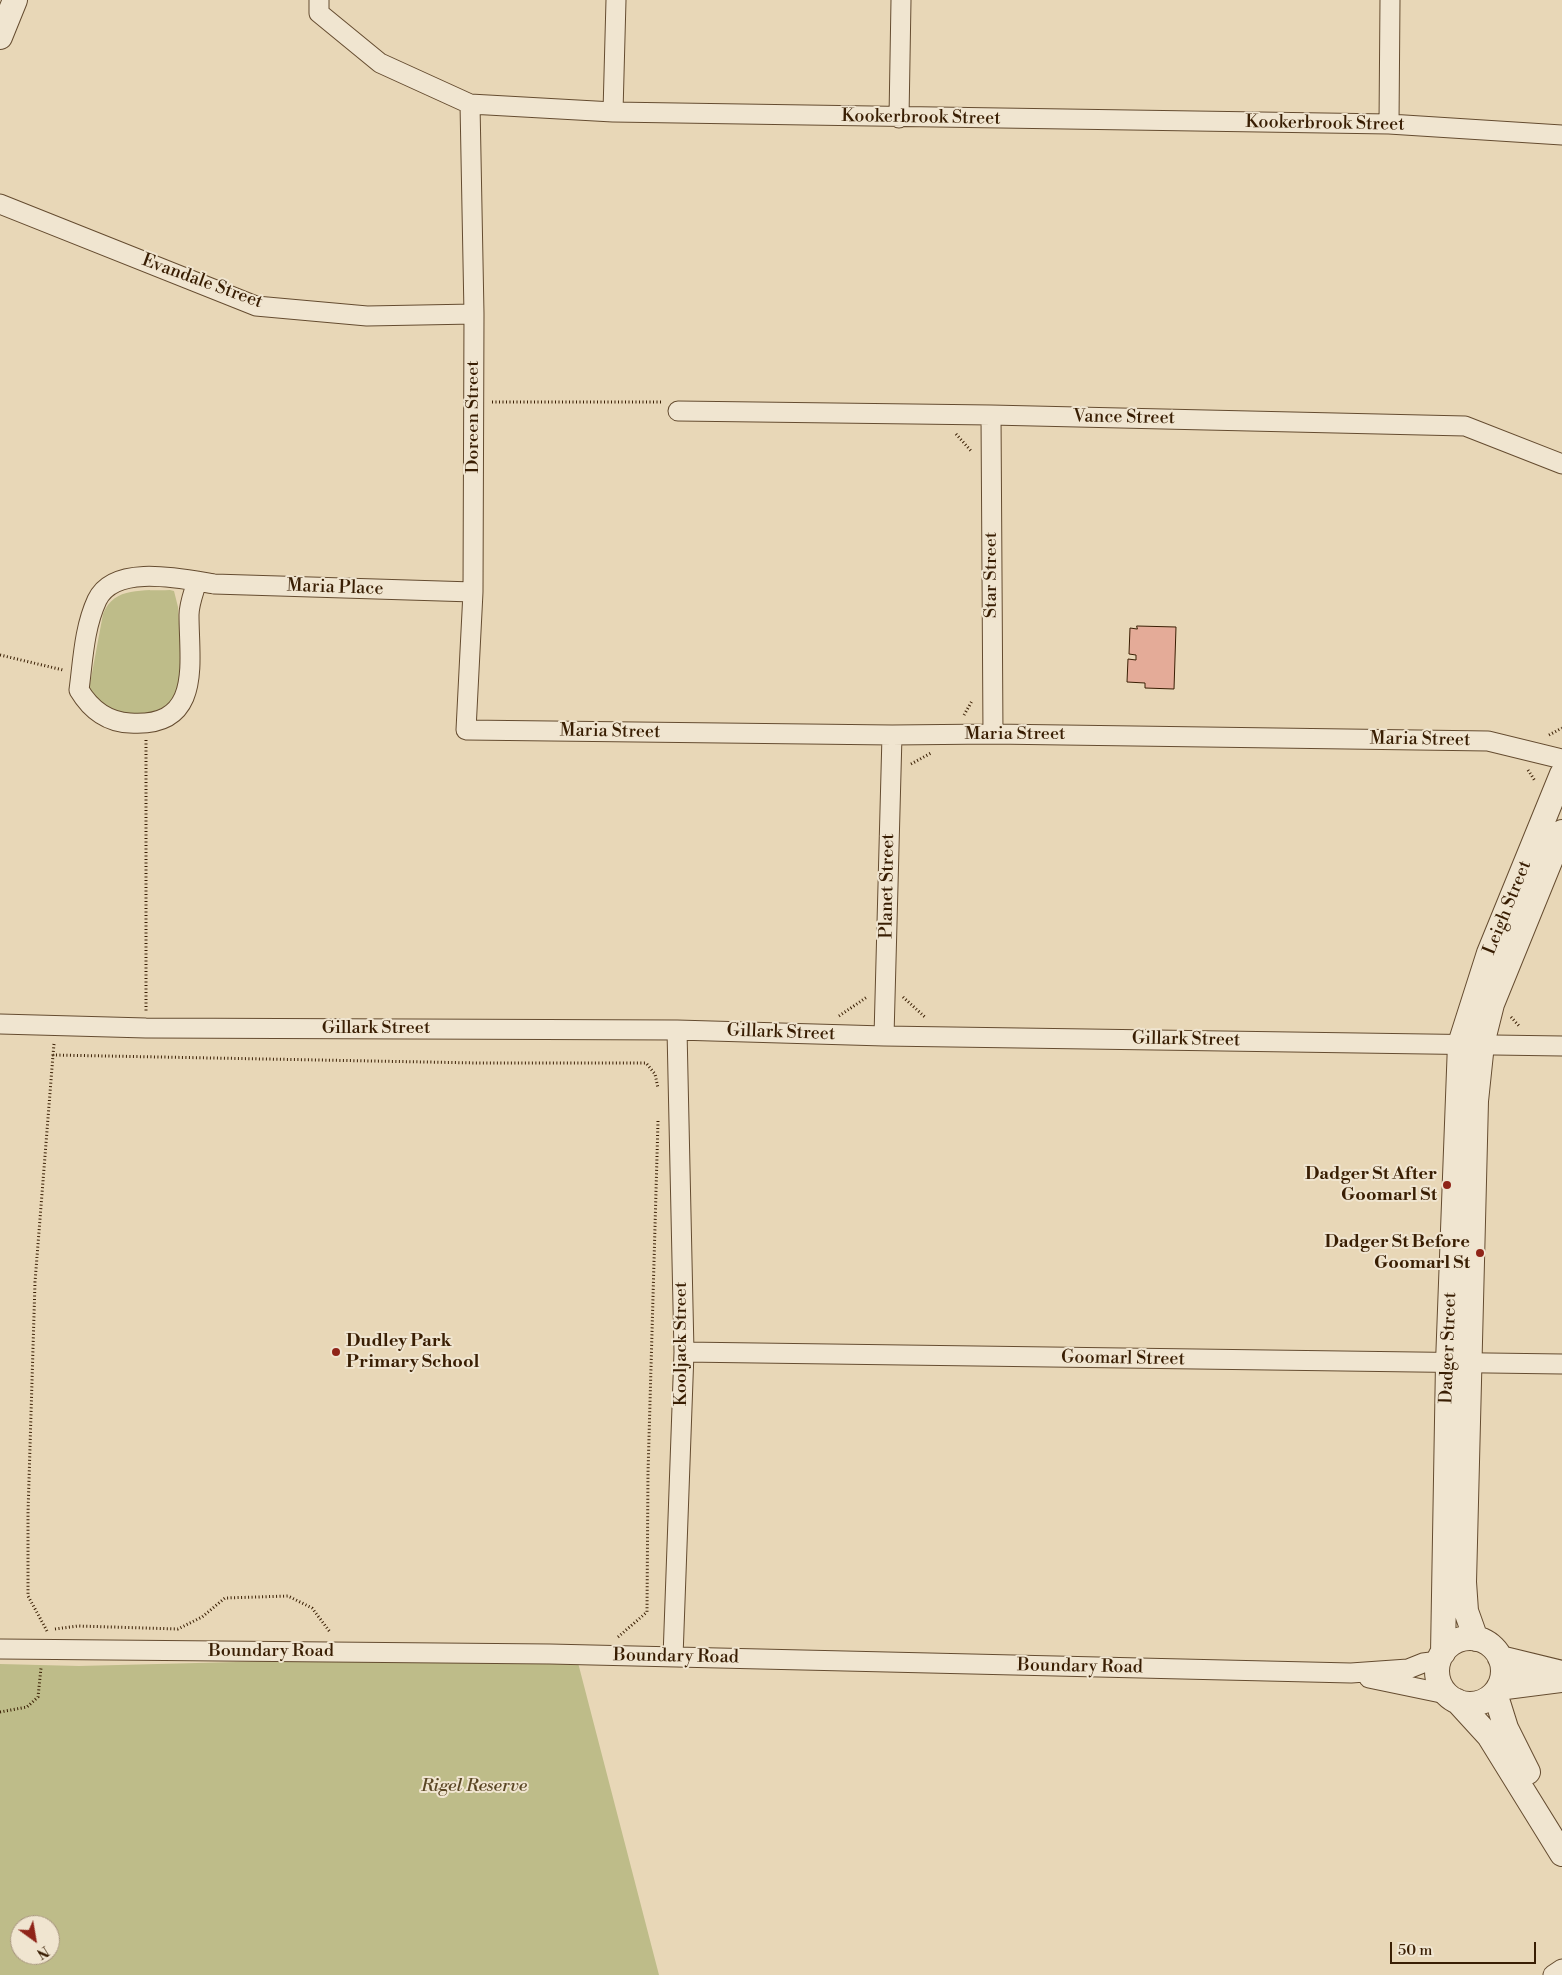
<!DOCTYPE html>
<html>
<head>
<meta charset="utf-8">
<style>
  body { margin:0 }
  #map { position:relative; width:1562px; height:1975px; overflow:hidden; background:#e8d7b7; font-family:"Libre Bodoni",serif }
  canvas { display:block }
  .north { position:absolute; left:10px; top:1915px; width:50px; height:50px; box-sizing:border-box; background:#f0e5d0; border:1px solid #a7957e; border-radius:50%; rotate:148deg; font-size:14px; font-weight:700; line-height:20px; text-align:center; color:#391e03 }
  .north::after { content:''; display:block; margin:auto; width:18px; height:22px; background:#8f2418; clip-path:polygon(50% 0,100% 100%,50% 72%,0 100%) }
  .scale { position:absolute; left:1390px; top:1942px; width:146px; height:22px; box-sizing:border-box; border:2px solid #391e03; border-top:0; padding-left:6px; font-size:15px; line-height:18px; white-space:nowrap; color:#391e03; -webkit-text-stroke:4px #f0e5d0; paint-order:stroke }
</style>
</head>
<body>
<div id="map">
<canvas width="1562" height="1975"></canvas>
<div class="north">N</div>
<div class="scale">50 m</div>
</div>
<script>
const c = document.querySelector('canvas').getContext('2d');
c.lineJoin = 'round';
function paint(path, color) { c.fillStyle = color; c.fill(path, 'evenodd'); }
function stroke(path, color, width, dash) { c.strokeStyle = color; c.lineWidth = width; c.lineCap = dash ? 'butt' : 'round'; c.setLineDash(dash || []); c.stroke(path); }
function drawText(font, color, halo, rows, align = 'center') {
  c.font = font + ' "Libre Bodoni",serif'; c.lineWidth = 4; c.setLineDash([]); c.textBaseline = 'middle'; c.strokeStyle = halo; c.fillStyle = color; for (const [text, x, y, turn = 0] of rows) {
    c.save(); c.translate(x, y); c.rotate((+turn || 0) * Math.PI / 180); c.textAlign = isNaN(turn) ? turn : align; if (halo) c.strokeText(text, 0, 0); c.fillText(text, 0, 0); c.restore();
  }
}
const green = new Path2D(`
  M170,590l4,1 4,16c1,20 6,70 -2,88 -7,13 -26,19 -40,19 -22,1 -34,-8 -47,-25l14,-75c11,-28 41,-23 67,-24z
  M550,1654l26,1 83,320h-659v-311l79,2zM20,1925h30v30h-30z`);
const building = new Path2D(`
  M1137,626l39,1 -2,62 -29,-1v-5l-18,-1 1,-23 8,1v-5l-7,-1 1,-26 7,1z`);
const path = new Path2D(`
  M492,402h171
  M956,434l16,18
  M0,655l63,15
  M964,715l8,-14
  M1549,735l13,-7
  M146,740v271
  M911,764l20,-11
  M1528,770l7,11
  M903,997l23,21
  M839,1016l28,-19
  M1511,1017l9,10
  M54,1044l-1,11 425,8h168l9,11 3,14
  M55,1629l23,-3 100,3 24,-12 23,-19 63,-2 24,12 18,24
  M47,1631l-19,-35v-83l7,-231 18,-227
  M618,1637l29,-25 1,-139 10,-352
  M0,1712l27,-5 11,-10 3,-29`);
const minor = new Path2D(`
  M319,0v13l61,50 90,41 143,8 776,12 173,11
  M470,104l4,210 -1,278 -7,138 426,5 101,-1 495,7 74,18
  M613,112l3,-112
  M899,118l2,-118
  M1389,124l1,-124
  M0,204l256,102 111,10 107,-2
  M678,411l313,4 474,11 97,38
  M991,415l2,319
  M197,581c-3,11 -8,23 -8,34 0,48 14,113 -59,108 -23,-1 -39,-13 -51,-33 4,-30 5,-62 18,-90 17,-37 86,-21 117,-16l259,8
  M0,1024l146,4 531,2 207,6 678,10
  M884,1036l8,-301
  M684,1352l878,12
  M0,1649l550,5 801,19 57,-4 15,-6 16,-2
  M673,1657l11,-305 -7,-322
  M1369,1678l77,16
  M1553,1975l9,-6`);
const tertiary = new Path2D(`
  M0,37l15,-37
  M1437 1671a33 33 0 1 1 66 0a33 33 0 1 1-66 0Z
  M1476,1639l-10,-28 -2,-29 12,-481 6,-57 10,-40 70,-172
  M1443,1653l5,-290 12,-319 29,-91 73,-179
  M1500,1658l62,15
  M1498,1688l64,-8
  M1495,1693l11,35 22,44
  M1457,1701l32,35 73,118`);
const markers = [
  [1447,1185,5,"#8f2418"],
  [1480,1253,5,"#8f2418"],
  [336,1352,5,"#8f2418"]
];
const streetNames = [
  ["Kookerbrook Street",921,118,1],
  ["Kookerbrook Street",1325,124,1],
  ["Evandale Street",202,282,20],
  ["Doreen Street",474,417,-90],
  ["Vance Street",1124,418,1],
  ["Star Street",992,575,-90],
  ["Maria Place",335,588,2],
  ["Maria Street",610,732,1],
  ["Maria Street",1015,735],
  ["Maria Street",1420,740,1],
  ["Planet Street",888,886,-89],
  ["Leigh Street",1508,908,-68],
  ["Gillark Street",376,1029],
  ["Gillark Street",781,1033,2],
  ["Gillark Street",1186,1040,1],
  ["Kooljack Street",682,1344,-90],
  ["Dadger Street",1449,1348,-88],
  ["Goomarl Street",1123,1359,1],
  ["Boundary Road",271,1652],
  ["Boundary Road",676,1657,1],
  ["Boundary Road",1080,1667,1]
];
const poiNames = [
  ["Dadger St After",1437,1175],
  ["Goomarl St",1437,1196],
  ["Dadger St Before",1470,1243],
  ["Goomarl St",1470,1264],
  ["Dudley Park",346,1342,"left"],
  ["Primary School",346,1363,"left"]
];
const parkNames = [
  ["Rigel Reserve",474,1787]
];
paint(green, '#bebc89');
paint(building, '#e4ab98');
stroke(building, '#391e03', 1);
stroke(minor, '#654c30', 21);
stroke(tertiary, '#654c30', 26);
stroke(path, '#391e03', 3, [1, 2.5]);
stroke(minor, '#f0e5d0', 19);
stroke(tertiary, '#f0e5d0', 24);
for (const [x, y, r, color] of markers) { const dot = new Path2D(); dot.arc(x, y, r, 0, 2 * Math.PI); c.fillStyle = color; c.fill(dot); stroke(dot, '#f0e5d0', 2); }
drawText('18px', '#391e03', '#f0e5d0', streetNames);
drawText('bold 18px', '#391e03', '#f0e5d0', poiNames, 'right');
drawText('italic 18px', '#5a4624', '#f0e5d0', parkNames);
</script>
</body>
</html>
